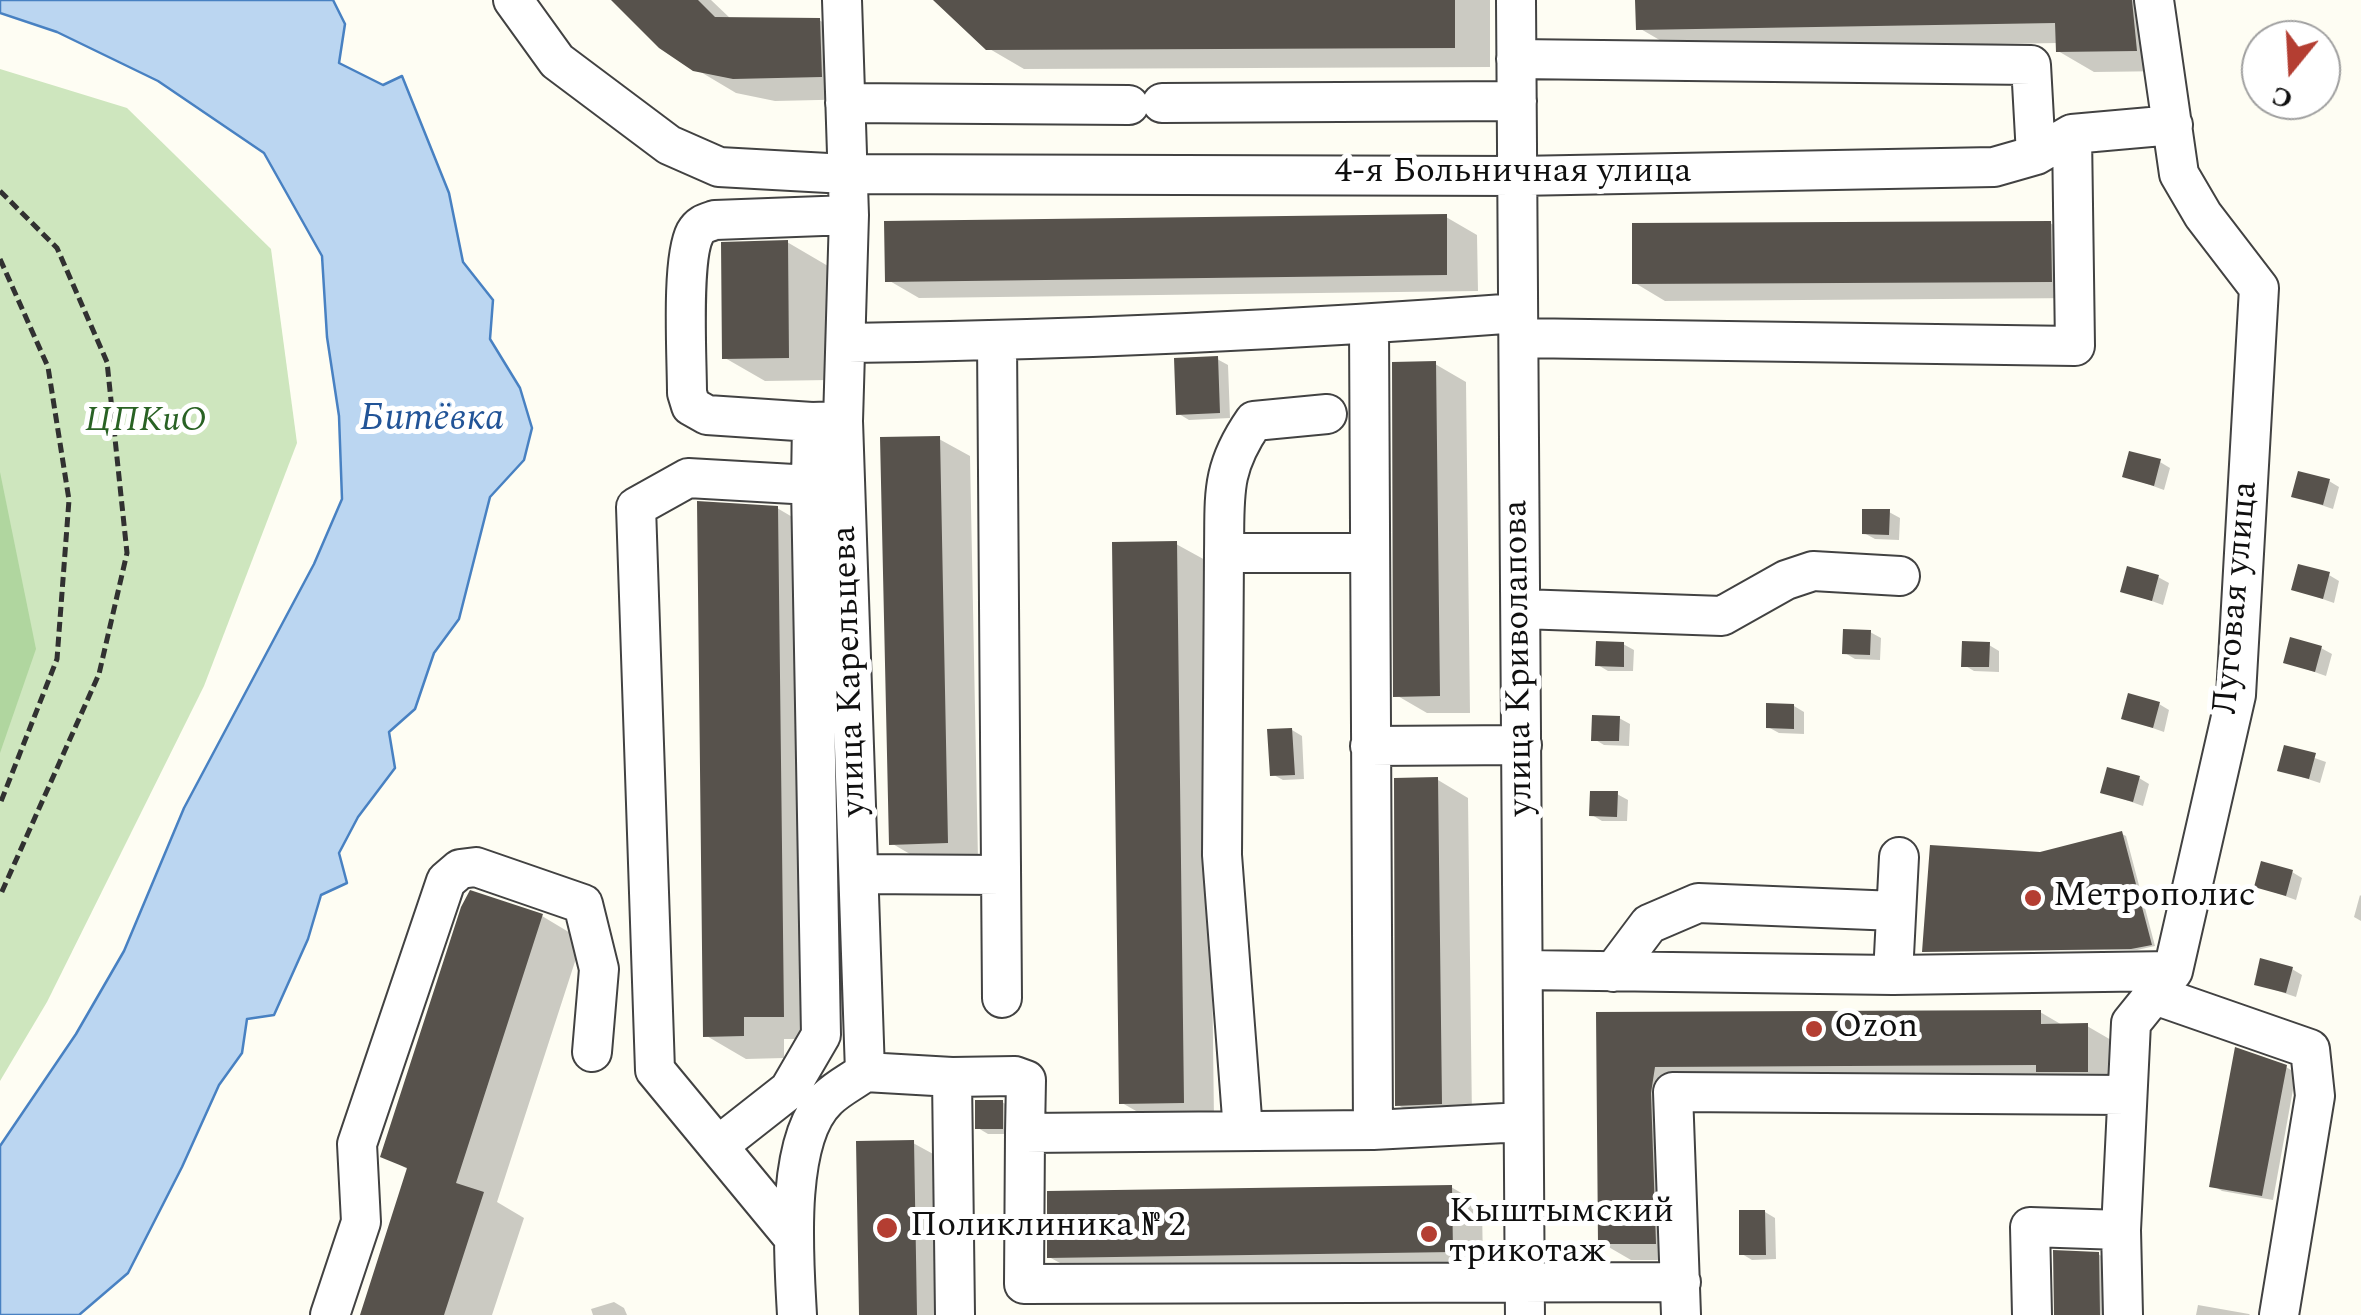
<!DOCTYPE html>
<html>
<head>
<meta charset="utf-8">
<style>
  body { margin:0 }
  #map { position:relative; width:2361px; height:1315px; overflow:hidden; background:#fefdf3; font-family:Spectral,serif }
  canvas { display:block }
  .north { position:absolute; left:2241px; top:20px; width:100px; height:100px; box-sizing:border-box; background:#fff; border:2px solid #9f9f9f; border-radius:50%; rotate:198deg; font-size:28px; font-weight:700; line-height:40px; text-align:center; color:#0f0f0f }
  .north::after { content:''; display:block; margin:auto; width:35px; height:45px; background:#b43e32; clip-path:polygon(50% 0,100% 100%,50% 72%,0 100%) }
</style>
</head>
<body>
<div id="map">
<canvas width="2361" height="1315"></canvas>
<div class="north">С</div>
</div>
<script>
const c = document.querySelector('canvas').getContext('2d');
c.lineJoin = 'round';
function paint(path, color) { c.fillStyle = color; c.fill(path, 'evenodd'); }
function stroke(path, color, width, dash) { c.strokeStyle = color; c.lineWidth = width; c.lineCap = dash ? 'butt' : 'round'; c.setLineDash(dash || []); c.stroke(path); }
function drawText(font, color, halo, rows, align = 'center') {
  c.font = font + ' Spectral,serif'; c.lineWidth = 10; c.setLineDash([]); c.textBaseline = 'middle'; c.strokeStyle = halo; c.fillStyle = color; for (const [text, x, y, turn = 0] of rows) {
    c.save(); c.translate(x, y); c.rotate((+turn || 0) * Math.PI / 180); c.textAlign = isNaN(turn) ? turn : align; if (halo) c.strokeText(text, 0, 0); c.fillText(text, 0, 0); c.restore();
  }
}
const green = new Path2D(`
  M0,69l127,39 144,141 26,194 -93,243 -157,316 -47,79z`);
const forest = new Path2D(`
  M0,472l36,177 -36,104z`);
const water = new Path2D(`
  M0,0h333l12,24 -6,39 44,22 19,-9 47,117 14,69 30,38 -3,39 30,49 12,40 -8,32 -34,37 -31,122 -25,34 -19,56 -26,23 6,36 -37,49 -19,36 8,30 -26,12 -13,44 -34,76 -27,4 -5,34 -23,32 -37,82 -54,106 -49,42h-79v-169l76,-112 48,-83 60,-143 130,-244 28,-65 -3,-83 -12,-79 -5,-81 -58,-103 -106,-72 -101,-49 -57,-19z`);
const shadow = new Path2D(`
  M616,0h95l20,19 88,1 41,24 2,55 -87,2 -39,-8 -42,-25z
  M936,0h554v67l-466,2 -36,-21z
  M1638,0h533l1,71 -78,1 -36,-21v-8l-383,6 -36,-21z
  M1446,217l31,18 1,56 -559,7 -31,-18z
  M2050,223l31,18 1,57 -417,3 -30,-18z
  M787,242l41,24 1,114 -64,1 -40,-23z
  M1217,359l11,6 2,53 -41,2 -10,-6z
  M1435,364l31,18 4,331h-43l-31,-18z
  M939,439l31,17 8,404 -56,1 -31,-18z
  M2160,462l10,6 -6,22 -39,-14z
  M2329,481l10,6 -6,22 -39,-13z
  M777,508l41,24 6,507h-40v19l-38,1 -41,-24z
  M1889,512l11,6 -1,22 -24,-1 -11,-6z
  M1176,544l31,17 7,559h-62l-30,-17z
  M2329,575l10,6 -5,22 -40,-14z
  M2158,577l11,6 -6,22 -40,-14z
  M1870,632l11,6 -1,22 -25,-1 -10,-6z
  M1623,644l11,6 -1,21h-25l-10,-6z
  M1989,645l10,6v21l-25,-1 -10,-6z
  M2321,648l11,6 -6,22 -40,-14z
  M2159,704l10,6 -5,22 -40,-14z
  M1794,706l10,6v22l-25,-1 -11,-6z
  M1619,718l11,6 -1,22 -25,-1 -10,-6z
  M1292,730l10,6 2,43 -21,1 -11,-6z
  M2286,748l40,14 -6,21 -40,-13z
  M2139,778l10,6 -6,22 -40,-14z
  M1438,780l30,18 4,322 -43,3 -31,-18z
  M1617,794l11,6 -1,21h-25l-10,-6z
  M2122,834l4,2 29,110 -18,4 -213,1 117,-97z
  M2292,872l10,6 -6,22 -39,-14z
  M2360,895l1,1v25l-7,-4z
  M542,916l40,24 -85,262 27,16 -32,97h-130l47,-145 -26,-15z
  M2292,969l10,6 -6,22 -39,-13z
  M2040,1012l24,14h23l31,18v45l-433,-6 1,177h-55l-31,-18 -1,-227z
  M2286,1067l10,6 -23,127 -51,-9 -10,-6z
  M1002,1102l11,6 -1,26h-24l-10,-6z
  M913,1143l22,12 3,160h-76z
  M1451,1187l31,18 1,63 -403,6 -31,-17z
  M1765,1212l10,6 1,41 -24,1 -10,-6z
  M2098,1254l41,24v37h-82z
  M614,1302l10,6 3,7h-34l-2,-6z
  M2198,1305l51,9 1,1h-54z`);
const building = new Path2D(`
  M611,0h87l17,17 105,1 2,59 -89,2 -40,-8 -34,-23z
  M933,0h522v48l-469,2z
  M1635,0h497l5,51 -81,1 -1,-29 -419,7z
  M1447,214v61l-562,7 -1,-61z
  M2051,221l1,61 -420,2v-61z
  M788,240l1,118 -67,1 -1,-117z
  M1218,356l2,57 -44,2 -2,-57z
  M1436,361l4,335 -47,1 -1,-335z
  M940,436l8,407 -59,2 -9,-408z
  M2129,451l32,8 -7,27 -32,-9z
  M2298,471l32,8 -7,26 -32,-8z
  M697,501l81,5 6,511h-40v19l-41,1z
  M1862,509h28l-1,26 -27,-1z
  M1177,541l7,562 -65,1 -7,-562z
  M2298,564l32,8 -7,27 -32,-9z
  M2127,566l32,9 -7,26 -32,-9z
  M1843,629l28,1 -1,25 -28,-1z
  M2290,637l32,9 -7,26 -32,-9z
  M1596,641l28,1v25l-29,-1z
  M1962,641l28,1 -1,25h-28z
  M2128,693l32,9 -7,26 -32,-9z
  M1766,703l28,1v25l-28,-1z
  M1592,715l28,1 -1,25h-28z
  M1292,728l3,47 -25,1 -3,-47z
  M2284,745l32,8 -7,26 -32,-8z
  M2107,767l33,9 -7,26 -33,-9z
  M1438,777l4,327 -47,2 -1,-328z
  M1590,791h28l-1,26 -28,-1z
  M2122,831l30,114 -21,4 -209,3 8,-107 110,7z
  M2261,861l32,9 -7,26 -32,-9z
  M470,890l73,24 -87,269 28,9 -40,123h-84l47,-147 -27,-11 81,-250z
  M2260,958l33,9 -7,26 -32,-8z
  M2041,1010v14l47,-1v49h-52v-7l-381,2 -4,26 5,151h-58l-2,-232z
  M2235,1047l52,18 -25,131 -53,-9z
  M975,1100h28v29h-28z
  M914,1140l3,175h-58l-3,-174z
  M1452,1185l1,67 -406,6v-67z
  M1739,1210h26l1,45h-27z
  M2053,1250l46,2 1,63h-46z`);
const path = new Path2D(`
  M0,191l57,57 50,114 20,191 -28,121 -99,222
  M0,259l48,108 21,133 -12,159 -57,145`);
const minor = new Path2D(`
  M513,0l44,61 112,84 50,22 127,7 671,2 477,-9 42,-12 36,-21 101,-9
  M842,0l7,215 -6,206 22,651
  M1516,0l9,1315
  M1516,59l515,6 5,90
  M845,103l284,2
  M1162,103l355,-2
  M1369,324l4,806
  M1519,338l556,8 -3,-212
  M997,341l5,657
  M848,343c223,-3 447,-13 670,-30
  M812,422l-105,-7 -16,-9 -4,-13c0,-34 -6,-133 8,-160 5,-9 11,-10 20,-13l134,-5
  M1224,553c1,-57 -4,-83 30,-132l73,-7
  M1521,609l201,7 64,-36 27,-9 87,5
  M1370,746l152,-1
  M860,874l141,1
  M1524,970l369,5 280,-4
  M1613,972l36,-48 49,-21 198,8
  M1893,975l6,-118
  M2152,994l158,55 5,47 -36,219
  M865,1072l87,5 63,-1 11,4 -1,53 348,-3 150,-8
  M952,1077l3,238
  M1243,1131l-21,-276 2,-302h144
  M1025,1133l-1,151 657,-2
  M719,1145l70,-55 32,-55 -10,-550
  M793,1237l-138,-167 -19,-563 52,-29 123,7 1,-63 31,-1
  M330,1315l31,-93 -4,-78 89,-263 14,-12 16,-2 107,37 16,65 -7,83
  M797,1315c-3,-56 -13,-175 30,-216 11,-11 26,-18 38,-27
  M1681,1315l-8,-223 453,3
  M2032,1315l-2,-88 91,3
  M2123,1315l-2,-85 10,-207 42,-52 63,-276 23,-407 -56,-73 -24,-41 -25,-174`);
const markers = [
  [2033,898,10,"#b43e32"],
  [1814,1029,10,"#b43e32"],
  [887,1228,12,"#b43e32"],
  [1429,1234,10,"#b43e32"]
];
const streetNames = [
  ["4-я Больничная улица",1513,174],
  ["Луговая улица",2238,598,-85],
  ["улица Криволапова",1521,658,-91],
  ["улица Карельцева",852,671,-92]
];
const parkNames = [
  ["ЦПКиО",146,423]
];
const poiNames = [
  ["Метрополис",2053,898],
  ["Ozon",1834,1029],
  ["Кыштымский",1449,1214],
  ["трикотаж",1449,1254],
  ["Поликлиника № 2",910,1228]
];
const waterNames = [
  ["Битёвка",432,422]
];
paint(green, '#cee6be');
paint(forest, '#b0d69f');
paint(water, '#bbd6f1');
stroke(water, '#4881c2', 2.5);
paint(shadow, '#0003');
paint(building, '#57524c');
stroke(minor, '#424242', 42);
stroke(path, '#313131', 5, [10, 5]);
stroke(minor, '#fff', 38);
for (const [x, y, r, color] of markers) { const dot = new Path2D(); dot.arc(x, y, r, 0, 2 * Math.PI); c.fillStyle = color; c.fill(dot); stroke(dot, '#fff', 4); }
drawText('35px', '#0f0f0f', '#fff', streetNames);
drawText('italic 35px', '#296224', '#fff', parkNames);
drawText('35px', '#0f0f0f', '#fff', poiNames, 'left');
drawText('italic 38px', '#225497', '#fff', waterNames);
</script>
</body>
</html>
